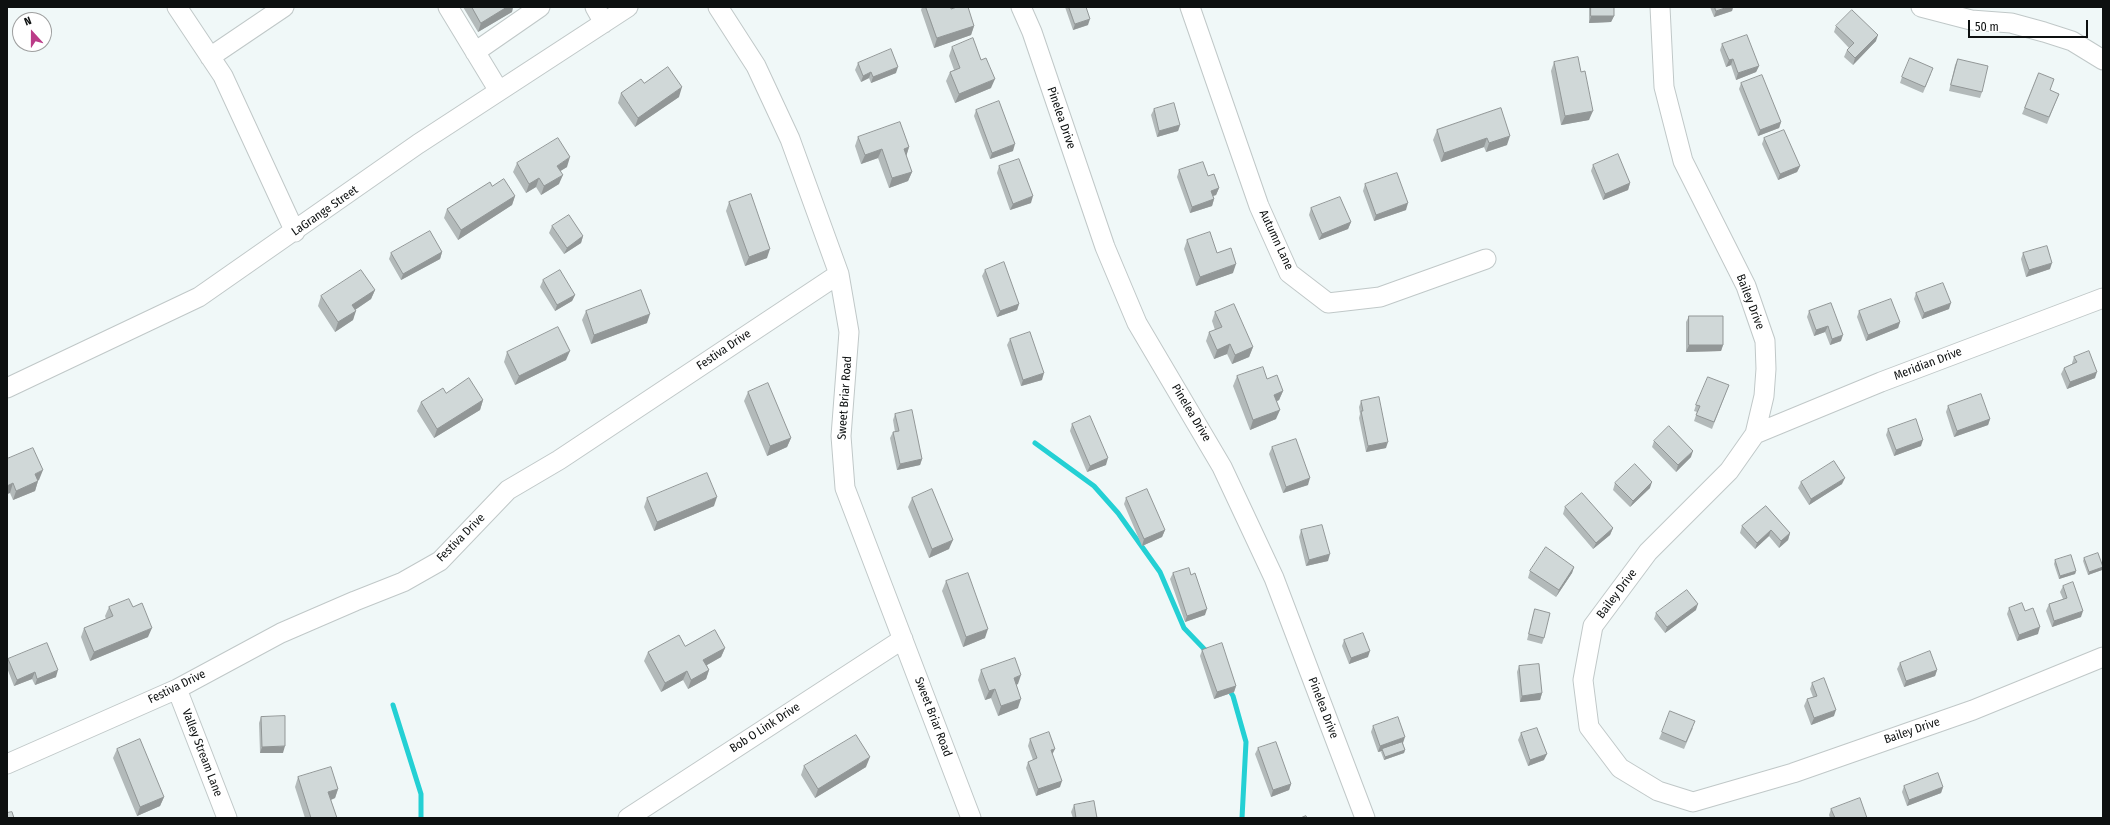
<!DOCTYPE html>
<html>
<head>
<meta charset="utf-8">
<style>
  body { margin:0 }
  #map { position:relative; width:2110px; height:825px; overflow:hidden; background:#f0f8f8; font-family:"Fira Sans Condensed",sans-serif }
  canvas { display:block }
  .frame { position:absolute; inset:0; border:8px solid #0d1010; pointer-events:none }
  .north { position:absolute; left:12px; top:12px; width:40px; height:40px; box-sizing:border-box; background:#fff; border:1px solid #9e9f9f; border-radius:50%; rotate:339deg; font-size:11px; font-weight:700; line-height:16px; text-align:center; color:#0d1010 }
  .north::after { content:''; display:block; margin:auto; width:14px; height:18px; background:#bb3c88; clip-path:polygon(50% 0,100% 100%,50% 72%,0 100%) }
  .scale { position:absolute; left:1968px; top:20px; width:120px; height:18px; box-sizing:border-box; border:2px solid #0d1010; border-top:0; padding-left:5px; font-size:12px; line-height:14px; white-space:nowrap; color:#0d1010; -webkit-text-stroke:3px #fff; paint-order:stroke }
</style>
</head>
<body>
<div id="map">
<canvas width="2110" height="825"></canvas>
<div class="frame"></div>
<div class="north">N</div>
<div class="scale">50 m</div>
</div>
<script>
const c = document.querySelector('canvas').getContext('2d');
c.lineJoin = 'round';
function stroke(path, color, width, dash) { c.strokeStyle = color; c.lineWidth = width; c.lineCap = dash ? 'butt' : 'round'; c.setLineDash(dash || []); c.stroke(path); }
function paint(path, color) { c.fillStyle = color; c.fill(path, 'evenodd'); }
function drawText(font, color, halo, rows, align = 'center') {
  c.font = font + ' "Fira Sans Condensed",sans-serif'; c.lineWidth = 4; c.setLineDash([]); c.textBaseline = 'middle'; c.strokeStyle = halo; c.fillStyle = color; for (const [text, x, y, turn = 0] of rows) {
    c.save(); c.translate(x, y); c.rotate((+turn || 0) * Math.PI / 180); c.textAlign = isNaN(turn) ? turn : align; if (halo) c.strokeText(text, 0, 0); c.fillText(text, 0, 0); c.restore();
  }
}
const stream = new Path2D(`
  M1035,443l59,43 24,27 42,59 24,56 24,25
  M1228,688l5,8 13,46 -4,76
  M393,705l28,89v24`);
const minor = new Path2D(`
  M177,7l46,69 72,156
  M448,7l51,84
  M595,7l9,16
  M718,7l38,59 34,73 49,135 10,58 -8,104 4,52 126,330
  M1021,7l11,25 73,215 32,76 85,144 52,111 91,240
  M1190,7l69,199 30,67 39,30 52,-6 106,-38
  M1660,7l4,80 19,74 63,125 19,55 1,28 -2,27 -9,38 -26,37 -81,81 -55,74 -10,54 6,47 31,41 38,23 35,11 100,-29 180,-63 130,-53
  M1921,7l50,13 40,3 33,9 28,9 31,19
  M475,52l65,-45
  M210,57l74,-50
  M7,388l192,-91 219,-153 210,-137
  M1755,434l126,-52 222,-84
  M177,689l50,129
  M7,764l170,-75 104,-56 74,-32 48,-19 37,-21 68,-71 51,-30 280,-186
  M628,818l275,-179`);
const wall = new Path2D(`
  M463,7h50l-1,5 -34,20z
  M922,7h29v2l23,17 -3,9 -37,13 -13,-38z
  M1065,7h21l2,18 -15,5z
  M1589,7h25v9l-3,6 -22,1z
  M1710,7h23l-1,4 -18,6z
  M1836,26l40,15 -23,24 -9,-8 3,-7 2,-2 -15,-16z
  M1722,44l37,22 -3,6 -20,8 -5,-15 -5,2 -6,-17z
  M952,47l39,41 -36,15 -9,-22 4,-9 4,-2 -5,-14z
  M1958,59l24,33 -2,6 -31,-7 6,-26z
  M1554,62l27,10 8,48 -28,5 -10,-54z
  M858,63l38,10 -25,10 -2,-5 -8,4 -6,-12z
  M2039,73l11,18 9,3 -12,30 -25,-10z
  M1931,74l-8,19 -23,-10 2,-6z
  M644,83l35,14 -44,30 -17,-24 3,-10z
  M1741,83l40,39 -2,6 -21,8 -19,-47z
  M1501,108l6,37 -21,7 -2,-5 -43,15 -8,-22 4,-10z
  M1154,109l26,16 -2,6 -21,6 -6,-22z
  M976,110l37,41 -23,8 -16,-43z
  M858,137l51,10 -3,9 6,16 -4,9 -19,7 -11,-30 -17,6 -6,-18z
  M1764,138l36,28 -3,6 -19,8 -16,-36z
  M517,163l50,4 -7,4 -1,13 -18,11 -5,-8 -10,6 -13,-21z
  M1593,165l37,18 -2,7 -25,10 -12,-29z
  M999,166l32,37 -21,7 -13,-37z
  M1179,170l29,6 11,12 -3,7 -3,1 1,3 -2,7 -22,7 -13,-36z
  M1365,184l41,26 -32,11 -11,-30z
  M492,186l23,10 -3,9 -54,35 -14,-22 3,-9z
  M729,202l38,56 -22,8 -19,-55z
  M1311,208l40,14 -3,7 -29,11 -10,-25z
  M552,226l31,10 -2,7 -17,11 -15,-21z
  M1187,240l30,13 16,20 -37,13 -12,-37z
  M442,252l-2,7 -39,21 -12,-21 2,-6z
  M2023,253l27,16 -24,8 -5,-18z
  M985,270l34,34 -2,6 -20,7 -15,-41z
  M543,280l32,15 -3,6 -17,10 -15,-24z
  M375,290l-4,9 -16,11 -2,10 -18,12 -17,-26 3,-10z
  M1916,293l33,16 -27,10 -8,-20z
  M1831,303l10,38 -11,4 -5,-13 -11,4 -7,-19 2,-6z
  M586,311l61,12 -56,21 -9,-24z
  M1859,311l41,11 -2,6 -32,13 -9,-24z
  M1215,312l38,35 -4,10 -17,7 -5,-10 -13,5 -8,-18 3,-9 6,-2 -3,-9z
  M1689,316l34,29 -2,6 -35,1v-30z
  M1010,339l32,41 -21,6 -14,-41z
  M507,352l59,8 -51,25 -11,-23z
  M2074,357l21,21 -28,11 -6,-15 3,-6 8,-4v-1z
  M1237,376l30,3 16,12 -4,9 -3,2v17l-26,11 -17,-44z
  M1729,385l-17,44 -18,-8 3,-9 -3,-1 2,-6z
  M748,392l43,46 -4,9 -20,9 -23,-55z
  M483,400l-3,10 -46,28 -17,-27 4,-9z
  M1361,401l25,47 -20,4 -7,-34 1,-4 -1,-7z
  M1948,406l42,13 -2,6 -34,12 -8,-25z
  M895,414l27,45 -2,6 -23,5 -7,-32 3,-6h2l-2,-12z
  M1072,424l34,41 -19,7 -17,-41z
  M1888,429l33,17 -27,10 -8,-21z
  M1654,441l37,16 -15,15 -24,-25z
  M1272,447l36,38 -25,8 -14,-39z
  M7,459l32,21h-1v1l-3,10 -22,9 -3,-7 -3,1z
  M1801,482l41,2 -33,21 -11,-17z
  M1615,483l35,5 -20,19 -17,-17z
  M647,498l67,8 -60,25 -10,-24z
  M912,498l37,51 -20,9 -21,-51z
  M1126,498l39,32 -3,7 -20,9 -18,-42z
  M1766,506l24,27 -2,7 -9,8 -10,-12 -14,13 -15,-16 2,-7z
  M1565,507l48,21 -3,7 -17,14 -30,-35z
  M1301,530l27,31 -22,5 -7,-29z
  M2084,558l19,9 -1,3 -14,5 -5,-14z
  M2055,560l21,11 -1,3 -16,5 -5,-15z
  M1574,567l-2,6 -16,24 -28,-19 2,-7z
  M1173,573l32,42 -20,7 -15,-43z
  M946,581l39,57 -22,9 -21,-56z
  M2063,586l18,31 -29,10 -6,-16 3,-7 14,-5 -3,-7z
  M109,607h24l15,30 -58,24 -9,-24 3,-9 22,-9 -1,-3z
  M2009,608l16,3 13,23 -21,7 -10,-27z
  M1535,609l9,29 -2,6 -15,-4 6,-24z
  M1696,610l-31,23 -11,-14 2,-6z
  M1344,640l24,17 -19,7 -7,-18z
  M685,646l40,2 -4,9 -14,8 2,5 -3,9 -18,10 -5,-9 -22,12 -17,-31 4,-9z
  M1202,650l34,36 -2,6 -20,7 -14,-43z
  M8,659l48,18 -21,8 -3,-6 -18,7 -7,-18v-5z
  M1900,663l37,7 -2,6 -31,11 -7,-18z
  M1519,666l23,27 -2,7 -20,2 -3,-30z
  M981,670l37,14 -2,1 2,23 -20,8 -7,-18 -6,2 -7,-20z
  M1812,683l22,33 -23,9 -7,-19 3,-7 6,-2 -3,-8z
  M261,717l22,36h-23l-1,-30z
  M1373,726l30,17 2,7 -1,3 -20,7 -3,-8 1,-1 -4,1 -7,-20z
  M1693,728l-9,21 -25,-10 3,-7z
  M1521,733l23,27 -16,6 -10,-26z
  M1030,739l22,16 8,32 -24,9 -10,-28 2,-6 5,-2 -5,-14z
  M1258,748l33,36 -2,6 -18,7 -16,-43z
  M117,749l47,48 -4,9 -23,10 -24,-58z
  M804,766l62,1 -51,31 -14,-23z
  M298,777l40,12 -3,9 -4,2 6,18h-32l-10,-31z
  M1904,786l39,1 -2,6 -34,13 -5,-14z
  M1074,805l23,13h-24l-2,-6z
  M1831,809l36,9h-37l-1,-3z`);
const shadedWall = new Path2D(`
  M507,7h6l-1,5 -34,20 3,-9z
  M1728,7h5l-1,4 -18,6 2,-6z
  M1591,16h23l-3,6 -22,1z
  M1090,19l-2,6 -15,5 2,-6z
  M974,26l-3,9 -37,13 3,-10z
  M1878,35l-2,6 -23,24 2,-7z
  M1733,59l-2,6 -5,2 3,-7z
  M1759,66l-3,6 -20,8 2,-7z
  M898,67l-2,6 -25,10 2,-6z
  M871,72l-2,6 -8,4 2,-6z
  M995,79l-4,9 -36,15 4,-9z
  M682,87l-3,10 -44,30 3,-9z
  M1593,111l-4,9 -28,5 4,-9z
  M1781,122l-2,6 -21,8 2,-6z
  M1180,125l-2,6 -21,6 2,-6z
  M1510,136l-3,9 -21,7 3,-9z
  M1487,138l-3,9 -43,15 3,-9z
  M1015,144l-2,7 -23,8 2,-6z
  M909,147l-3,10 -2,-8z
  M882,149l-4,9 -17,6 4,-9z
  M570,157l-3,10 -13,8 3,-9z
  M1800,166l-3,6 -19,8 2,-6z
  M912,172l-4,9 -19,7 3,-10z
  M563,175l-4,9 -18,11 3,-9z
  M539,178l-3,9 -10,6 3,-9z
  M1630,183l-2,7 -25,10 2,-6z
  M1219,188l-3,7 -7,2 2,-6z
  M515,196l-3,9 -54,35 3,-10z
  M1033,196l-2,7 -21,7 3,-6z
  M1214,199l-2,7 -22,7 2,-6z
  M1408,203l-2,7 -32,11 2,-6z
  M1351,222l-3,7 -29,11 3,-6z
  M583,236l-2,7 -17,11 3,-6z
  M770,249l-3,9 -22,8 4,-9z
  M442,252l-2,7 -39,21 2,-6z
  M2052,263l-2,6 -24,8 3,-7z
  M1236,264l-3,9 -37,13 4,-9z
  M375,290l-4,9 -22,15 3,-9z
  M575,295l-3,6 -17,10 2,-6z
  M1951,303l-2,6 -27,10 2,-6z
  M1019,304l-2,6 -20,7 3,-6z
  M356,311l-3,9 -18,12 3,-10z
  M650,314l-3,9 -56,21 3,-9z
  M1900,322l-2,6 -32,13 2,-6z
  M1828,326l-3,6 -11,4 2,-6z
  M1843,335l-2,6 -11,4 2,-6z
  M1230,344l-3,10 -13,5 3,-9z
  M1689,345h34l-2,6 -35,1z
  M1253,347l-4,10 -17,7 3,-9z
  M570,351l-4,9 -51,25 4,-9z
  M2097,372l-2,6 -28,11 3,-7z
  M1044,373l-2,7 -21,6 2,-6z
  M1283,391l-4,9 -9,4 4,-9z
  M483,400l-3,10 -46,28 3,-9z
  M1280,410l-4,9 -26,11 3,-10z
  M1990,419l-2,6 -34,12 3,-6z
  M791,438l-4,9 -20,9 3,-10z
  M1923,440l-2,6 -27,10 2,-6z
  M1388,442l-2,6 -20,4 2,-6z
  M1693,451l-2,6 -15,15 2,-7z
  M1108,458l-2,7 -19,7 3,-6z
  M922,459l-2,6 -23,5 3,-6z
  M43,470l-4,10 -7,3 3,-9z
  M1310,478l-2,7 -25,8 3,-6z
  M1845,478l-3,6 -33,21 2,-6z
  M38,481l-3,10 -22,9 3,-9z
  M1652,482l-2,6 -20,19 3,-6z
  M13,483l-3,10 -3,1v-8z
  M717,497l-3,9 -60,25 3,-9z
  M1613,528l-3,7 -17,14 3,-6z
  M1165,530l-3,7 -20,9 2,-7z
  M1771,530l-2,6 -14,13 2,-6z
  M1790,533l-2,7 -9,8 2,-7z
  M953,540l-4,9 -20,9 3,-9z
  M1330,554l-2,7 -22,5 3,-6z
  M1574,567l-2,6 -16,24 3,-7z
  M2103,567l-1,3 -14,5 1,-3z
  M2076,571l-1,3 -16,5 1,-3z
  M1698,604l-2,6 -31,23 2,-6z
  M1207,609l-2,6 -20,7 2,-6z
  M2083,611l-2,6 -29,10 2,-6z
  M2040,627l-2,7 -21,7 2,-6z
  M152,628l-4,9 -58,24 4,-9z
  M988,629l-3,9 -22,9 3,-10z
  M725,648l-4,9 -21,12 3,-9z
  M1370,651l-2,6 -19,7 2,-6z
  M58,670l-2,7 -21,8 2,-6z
  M709,670l-3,9 -18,10 3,-9z
  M1937,670l-2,6 -31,11 2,-6z
  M687,671l-4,9 -22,12 4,-9z
  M35,672l-3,7 -18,7 3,-6z
  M1021,675l-3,9 -8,3 4,-9z
  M1236,686l-2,6 -20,7 3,-7z
  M995,689l-4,9 -6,2 4,-9z
  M1542,693l-2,7 -20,2 2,-6z
  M1021,699l-3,9 -20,8 3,-10z
  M1836,710l-2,6 -23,9 3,-7z
  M1405,737l-2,6 -21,6v2l-4,1 2,-6z
  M285,746l-2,7h-23l2,-6z
  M1055,749l-3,6 -1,-5z
  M1405,750l-1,3 -20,7 1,-3z
  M1547,754l-3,6 -16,6 2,-6z
  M870,757l-4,10 -51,31 3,-9z
  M1062,781l-2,6 -24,9 2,-7z
  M1291,784l-2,6 -18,7 2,-7z
  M1943,787l-2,6 -34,13 2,-6z
  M338,789l-3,9 -10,4 3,-10z
  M164,797l-4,9 -23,10 3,-9z`);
const building = new Path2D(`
  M472,7h35l-26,16z
  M926,7h25v2l6,-2h11l6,19 -37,12z
  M1069,7h17l4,12 -15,5z
  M1591,7h23v9h-23z
  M1715,7h13l-12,4z
  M1852,10l26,25 -23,23 -8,-8 7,-7 -18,-17z
  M1747,35l12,31 -21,7 -5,-14 -4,1 -7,-16z
  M973,38l8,22 5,-2 9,21 -36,15 -9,-22 10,-4 -8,-21z
  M891,49l7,18 -25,10 -2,-5 -8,4 -5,-13z
  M1578,57l3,15 4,-1 8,40 -28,5 -11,-54z
  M1910,58l23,10 -8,19 -23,-10z
  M1958,59l30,7 -6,26 -31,-7z
  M668,67l14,20 -44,31 -17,-25 20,-14 3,4z
  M2039,73l15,6 -4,11 9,4 -10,23 -24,-9z
  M1762,75l19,47 -21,8 -19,-47z
  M999,101l16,43 -23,9 -16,-43z
  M1174,103l6,22 -21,6 -5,-22z
  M1501,108l9,28 -21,7 -2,-5 -43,15 -7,-23z
  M900,122l9,25 -5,2 8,23 -20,6 -10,-29 -17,6 -7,-18z
  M1784,130l16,36 -20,8 -16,-36z
  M558,138l12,19 -13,9 6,9 -19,11 -5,-8 -10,6 -12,-21z
  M1618,154l12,29 -25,11 -12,-29z
  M1019,159l14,37 -20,8 -14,-38z
  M1203,162l5,14 6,-2 5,14 -8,3 3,8 -22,8 -13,-37z
  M1397,173l11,30 -32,12 -11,-31z
  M504,179l11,17 -54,34 -14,-21 43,-27 2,4z
  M751,194l19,55 -21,8 -20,-55z
  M1340,197l11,25 -29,12 -11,-26z
  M569,215l14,21 -16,12 -15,-22z
  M430,231l12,21 -39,22 -12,-21z
  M1210,232l7,21 14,-5 5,16 -36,13 -13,-37z
  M2047,246l5,17 -23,7 -6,-17z
  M1004,262l15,42 -19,7 -15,-41z
  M361,270l14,20 -23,15 4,6 -18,11 -17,-26z
  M560,270l15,25 -18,10 -14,-25z
  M1943,283l8,20 -27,10 -8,-20z
  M641,290l9,24 -56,21 -8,-24z
  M1891,299l9,23 -32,13 -9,-24z
  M1831,303l12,32 -11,4 -4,-13 -12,4 -7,-19z
  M1234,304l19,43 -18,8 -5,-11 -13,6 -8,-18 13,-5 -7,-15z
  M1689,316h34v29h-34z
  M558,327l12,24 -51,25 -12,-24z
  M1030,332l14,41 -21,7 -13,-41z
  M2089,351l8,21 -27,10 -6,-14 13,-6 -3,-5z
  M1263,367l4,12 10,-4 6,16 -9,4 6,15 -27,10 -16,-44z
  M1708,377l21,8 -15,37 -18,-7 4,-9 -4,-1z
  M469,378l14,22 -46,29 -16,-27 22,-14 3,5z
  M768,383l23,55 -21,8 -22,-54z
  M1981,394l9,25 -33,12 -9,-25z
  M1379,397l9,45 -20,4 -7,-35h2l-2,-10z
  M912,410l10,49 -22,5 -7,-32 6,-1 -4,-17z
  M1090,416l18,42 -18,8 -18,-42z
  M1916,419l7,21 -27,10 -8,-21z
  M1669,426l24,25 -15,14 -24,-24z
  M1296,439l14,39 -24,9 -14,-40z
  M33,448l10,22 -8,4 3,7 -22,10 -3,-8 -6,3v-27z
  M1834,461l11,17 -34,21 -10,-17z
  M1635,464l17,18 -19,19 -18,-18z
  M707,473l10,24 -60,25 -10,-24z
  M932,489l21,51 -21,9 -20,-51z
  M1147,489l18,41 -21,9 -18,-41z
  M1582,493l31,35 -17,15 -31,-36z
  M1766,506l24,27 -9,8 -10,-11 -14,13 -15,-17z
  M1322,525l8,29 -21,6 -8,-30z
  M1546,547l28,20 -15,23 -29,-19z
  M2098,553l5,14 -14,5 -5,-14z
  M2071,555l5,16 -16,5 -5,-16z
  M1189,568l2,7 4,-2 12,36 -20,7 -14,-43z
  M968,573l20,56 -22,8 -20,-56z
  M2073,582l10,29 -29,10 -5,-17 18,-6 -4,-12z
  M1687,590l11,14 -31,23 -11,-14z
  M129,599l4,8 9,-4 10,25 -58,24 -10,-24 29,-12 -4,-9z
  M2022,603l3,8 8,-3 7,19 -21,8 -10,-27z
  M1535,609l15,4 -6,25 -15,-4z
  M715,630l10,18 -22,12 6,10 -18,10 -4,-9 -22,12 -17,-31 31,-17 6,11z
  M1363,633l7,18 -19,7 -7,-18z
  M47,643l11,27 -21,9 -2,-7 -18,8 -9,-21z
  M1222,643l14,43 -19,6 -15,-42z
  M1930,651l7,19 -31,11 -6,-18z
  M1015,658l6,17 -7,3 7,21 -20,7 -6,-17 -6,2 -8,-21z
  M1539,664l3,29 -20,3 -3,-30z
  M1824,678l12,32 -22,8 -7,-19 10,-3 -5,-13z
  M1670,711l25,10 -9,21 -24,-10z
  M285,716v30l-23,1 -1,-30z
  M1398,717l7,20 -25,9 -7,-20z
  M1537,728l10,26 -17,6 -9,-27z
  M1049,732l6,17 -4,1 11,31 -24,8 -10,-27 9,-4 -7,-19z
  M856,735l14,22 -52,32 -14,-23z
  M140,739l24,58 -24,10 -23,-58z
  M1276,742l15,42 -18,6 -15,-42z
  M1402,742l3,8 -20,7 -3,-8z
  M331,767l7,22 -10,3 9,26h-26l-13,-41z
  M1938,773l5,14 -34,13 -5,-14z
  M1860,798l7,20h-32l-4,-9z
  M1094,801l3,17h-21l-2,-13z
  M12,812l2,6h-7v-5z
  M1306,816l1,2h-6z`);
const streetNames = [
  ["Pinelea Drive",1061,118,71],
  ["LaGrange Street",325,211,-35],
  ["Autumn Lane",1276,240,65],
  ["Bailey Drive",1750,302,69],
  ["Festiva Drive",724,350,-34],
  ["Meridian Drive",1928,364,-21],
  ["Sweet Briar Road",845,398,-86],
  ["Pinelea Drive",1191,413,59],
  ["Festiva Drive",461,538,-45],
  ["Bailey Drive",1617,594,-53],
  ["Festiva Drive",177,687,-26],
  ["Pinelea Drive",1323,708,69],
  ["Sweet Briar Road",933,717,69],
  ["Bob O Link Drive",765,728,-33],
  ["Bailey Drive",1912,731,-19],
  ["Valley Stream Lane",202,753,69]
];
stroke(stream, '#24d0d4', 5);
stroke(minor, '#c0c8c8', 21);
stroke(minor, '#fff', 19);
paint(wall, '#b3baba');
paint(shadedWall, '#929797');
paint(building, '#d0d8d8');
stroke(building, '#929797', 1);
drawText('12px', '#0d1010', '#fff', streetNames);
</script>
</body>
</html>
